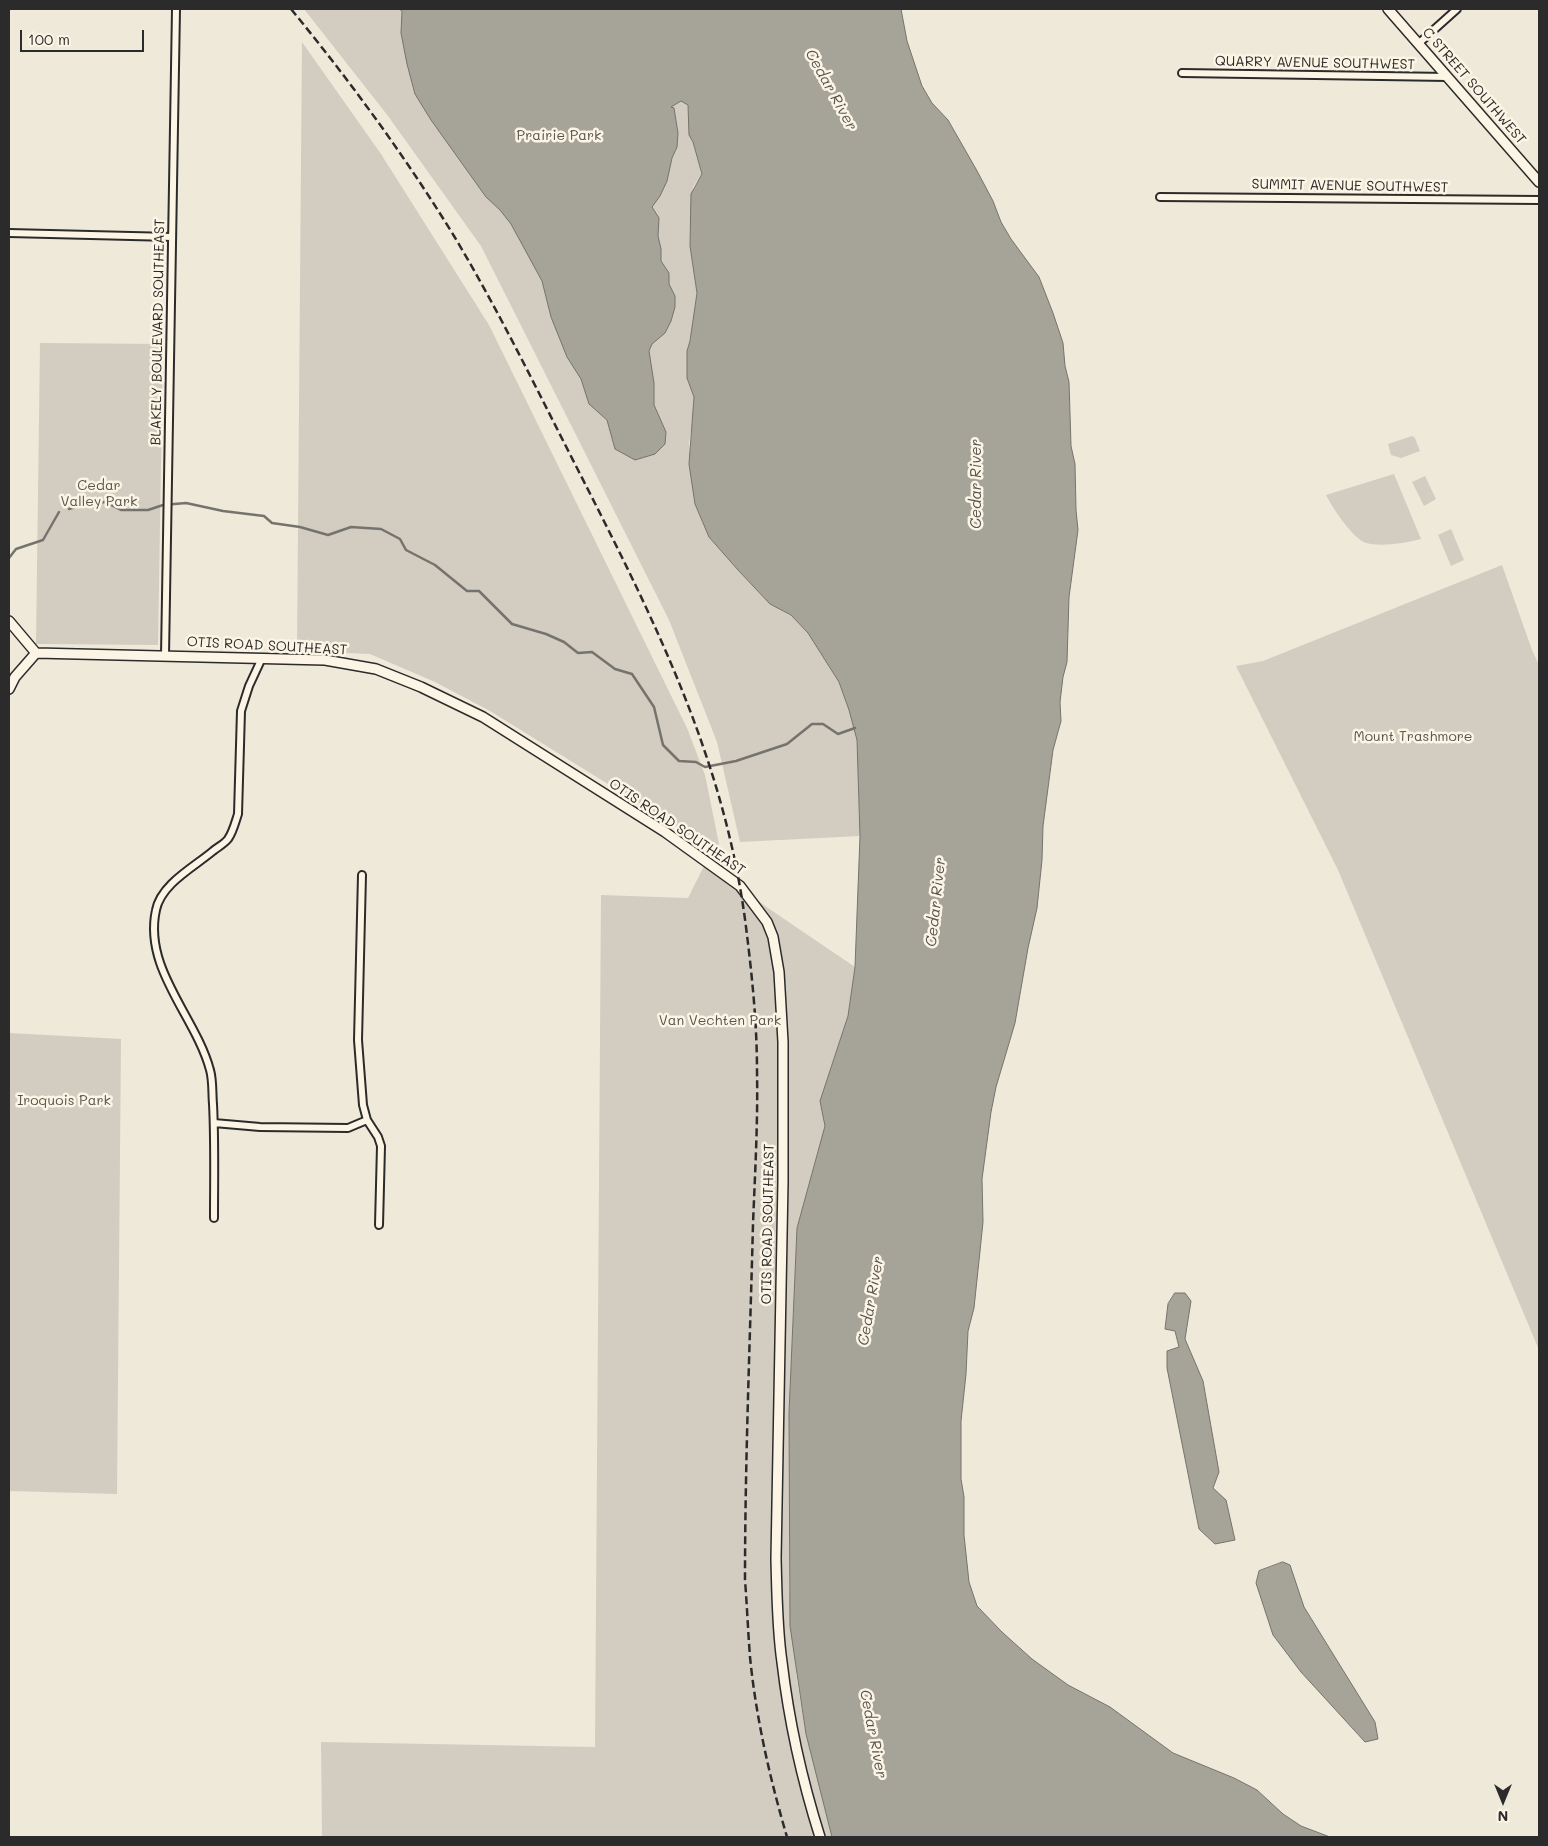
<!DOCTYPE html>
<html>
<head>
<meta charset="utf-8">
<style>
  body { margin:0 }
  #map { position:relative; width:1548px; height:1846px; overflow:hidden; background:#efe9da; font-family:Mali,sans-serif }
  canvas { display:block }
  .frame { position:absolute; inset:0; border:10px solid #2b2b2b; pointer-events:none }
  .north { position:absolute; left:1478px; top:1776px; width:50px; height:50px; -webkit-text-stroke:4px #fcf5e5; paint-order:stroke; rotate:180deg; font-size:14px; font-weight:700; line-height:20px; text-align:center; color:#2b2b2b }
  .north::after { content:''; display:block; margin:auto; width:18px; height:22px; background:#2b2b2b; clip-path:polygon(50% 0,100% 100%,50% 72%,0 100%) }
  .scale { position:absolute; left:20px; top:30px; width:124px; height:22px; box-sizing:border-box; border:2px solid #2b2b2b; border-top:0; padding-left:6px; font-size:15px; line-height:18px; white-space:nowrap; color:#2b2b2b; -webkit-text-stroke:4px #fcf5e5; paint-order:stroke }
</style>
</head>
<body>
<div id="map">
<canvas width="1548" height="1846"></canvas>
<div class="frame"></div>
<div class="north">N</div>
<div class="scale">100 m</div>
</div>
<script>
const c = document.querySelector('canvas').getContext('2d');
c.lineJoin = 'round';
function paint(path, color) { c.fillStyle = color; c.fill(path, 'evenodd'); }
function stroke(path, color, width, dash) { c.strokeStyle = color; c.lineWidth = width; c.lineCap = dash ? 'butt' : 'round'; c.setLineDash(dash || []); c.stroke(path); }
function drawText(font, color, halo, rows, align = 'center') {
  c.font = font + ' Mali,sans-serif'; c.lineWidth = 5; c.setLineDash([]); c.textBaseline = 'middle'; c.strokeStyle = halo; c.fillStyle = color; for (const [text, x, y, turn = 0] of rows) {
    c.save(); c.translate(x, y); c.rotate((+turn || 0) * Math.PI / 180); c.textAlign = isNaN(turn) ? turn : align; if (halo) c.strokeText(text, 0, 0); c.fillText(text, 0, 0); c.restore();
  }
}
const green = new Path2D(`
  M304,9h364l21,103v23l4,7 9,32 -9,13 -3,59 7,47 -7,48 -3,10v27l7,19 -1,22 -4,24 6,61 15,33 28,33 32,34 21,11 17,18 31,49 10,28 8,30 3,96 -120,6 -23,-100 -48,-122 -188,-374 -93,-130z
  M302,42l79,112 108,171 198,403 18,47 16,79 -231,-143 -55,-29 -65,-28 -73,-3z
  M40,343l123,1 -5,301 -122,-1z
  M1412,436l3,2 5,13 -19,7 -10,-3 -3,-11z
  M1394,474l27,65c-14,4 -41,8 -55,4 -13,-4 -34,-36 -40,-48z
  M1425,476l11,23 -12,7 -12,-24z
  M1451,529l13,31 -13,6 -13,-31z
  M1502,565l30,85 7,15v685l-201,-480 -102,-204 27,-5z
  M706,862l62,46 87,59 -7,49 -28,85 5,25 -28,102 -8,185v174l8,93 9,54 26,103h-510l-1,-95 274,5 6,-852 87,3z
  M9,1033l112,6 -4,455 -108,-3z`);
const water = new Path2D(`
  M400,9h501l6,32 15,45 10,17 16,17 28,49 17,32 8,21 10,17 28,38 14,36 10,30 2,23 4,16 2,64 4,18 1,46 2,20 -9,67 -2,65 -4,15 -3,25 1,19 -8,29 -10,76 -1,34 -5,48 -9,40 -13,75 -19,64 -5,25 -9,67 1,43 -3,29 -6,57 -6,23 -2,43 -5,47v58l3,18v38l5,47 8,24 25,26 30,27 36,26 42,22 63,46 61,25 23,12 26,24 18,12 29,11h-498l-26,-103 -16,-108 -1,-213 8,-185 28,-102 -5,-25 28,-85 7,-49 5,-131 -3,-96 -8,-30 -10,-28 -31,-49 -17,-18 -21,-11 -32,-34 -29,-33 -14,-33 -6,-40 5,-67 -7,-19v-27l3,-10 7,-48 -7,-47 1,-52 11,-20 -9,-32 -4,-7 -1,-30 -7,-4 -10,6 3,1 4,25 -1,14 -5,11 -5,23 -7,15 -8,11 7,11 -1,18 3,13v12l8,12v11l6,12v11l-4,14 -6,12 -13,11 -3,7 5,32v22l12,27 -1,12 -10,10 -20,6 -20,-11 -8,-29 -18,-16 -8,-25 -14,-22 -16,-40 -9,-36 -31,-57 -11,-14 -14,-13 -55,-77 -16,-26 -8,-30 -6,-31 1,-21z
  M1175,1293h10l6,8 -6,38 18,42 16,91 -6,16 13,12 9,40 -20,4 -16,-15 -32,-161v-17l12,-4 -4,-16 -10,-2 3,-25z
  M1283,1562l7,3 14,42 71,115 3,17 -13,3 -64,-70 -28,-37 -17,-52 3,-12z`);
const stream = new Path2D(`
  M69,509l16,-5 20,-2 16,8h27l15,-5 23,-2 37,8 41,5 8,7 28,4 28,8 23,-8 30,2 19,10 6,11 29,15 32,26h12l33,33 34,10 18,8 14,11 14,-1 23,17 17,5 22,33 9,38 16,16 17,1 9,5 31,-6 51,-17 25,-20h11l15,10 17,-6
  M9,558l7,-9 27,-9 16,-28`);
const street = new Path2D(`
  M1418,44l39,-35
  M1182,73l266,4
  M1160,197l379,3
  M9,233l163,4
  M165,655l11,-646
  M362,875l-4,165 5,65 4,15 11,17 3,9 -2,79
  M214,1123l46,4 88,1 19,-8
  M214,1218c0,-38 1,-76 -1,-114 -1,-11 0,-24 -3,-34 -14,-53 -67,-101 -54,-160 5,-26 38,-43 57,-59 5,-4 11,-7 15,-12 5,-7 7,-16 10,-25l3,-103 8,-25 13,-28`);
const secondary = new Path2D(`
  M1388,9l151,173
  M9,621l27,32 289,7 51,9 45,18 62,30 182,115 75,54 27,36 6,15 6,35 4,70v139l-7,378c1,34 1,69 6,103 7,60 20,118 38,175
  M9,689l6,-12 21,-24`);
const rail = new Path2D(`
  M291,9c59,72 114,147 163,227 45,75 83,154 123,232 76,149 148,291 169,459 6,48 11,96 11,144 1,51 -2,102 -4,153 -3,119 -8,237 -8,356 2,26 3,51 5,77 6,61 20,122 37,180`);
const streetNames = [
  ["QUARRY AVENUE SOUTHWEST",1315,63,1],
  ["C STREET SOUTHWEST",1474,86,49],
  ["SUMMIT AVENUE SOUTHWEST",1350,186,1],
  ["BLAKELY BOULEVARD SOUTHEAST",158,332,-89],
  ["OTIS ROAD SOUTHEAST",267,646,3],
  ["OTIS ROAD SOUTHEAST",677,827,34],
  ["OTIS ROAD SOUTHEAST",768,1224,-89]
];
const parkNames = [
  ["Prairie Park",559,136],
  ["Cedar",99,486],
  ["Valley Park",99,502],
  ["Mount Trashmore",1413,737],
  ["Van Vechten Park",720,1021],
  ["Iroquois Park",64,1101]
];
const waterNames = [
  ["Cedar River",831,90,61],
  ["Cedar River",976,484,-90],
  ["Cedar River",936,902,-84],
  ["Cedar River",871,1301,-80],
  ["Cedar River",873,1734,79]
];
paint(green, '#d2cdc0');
paint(water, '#a6a399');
stroke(water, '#75736d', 1);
stroke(stream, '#75736d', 2.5);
stroke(street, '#2b2b2b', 10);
stroke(secondary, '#2b2b2b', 12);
stroke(street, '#fcf5e5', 6);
stroke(secondary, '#fcf5e5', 9);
stroke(rail, '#2b2b2b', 2.5, [8, 4]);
drawText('14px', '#2b2b2b', '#fcf5e5', streetNames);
drawText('14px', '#555450', '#fcf5e5', parkNames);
drawText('italic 15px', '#565552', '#fcf5e5', waterNames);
</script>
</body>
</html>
